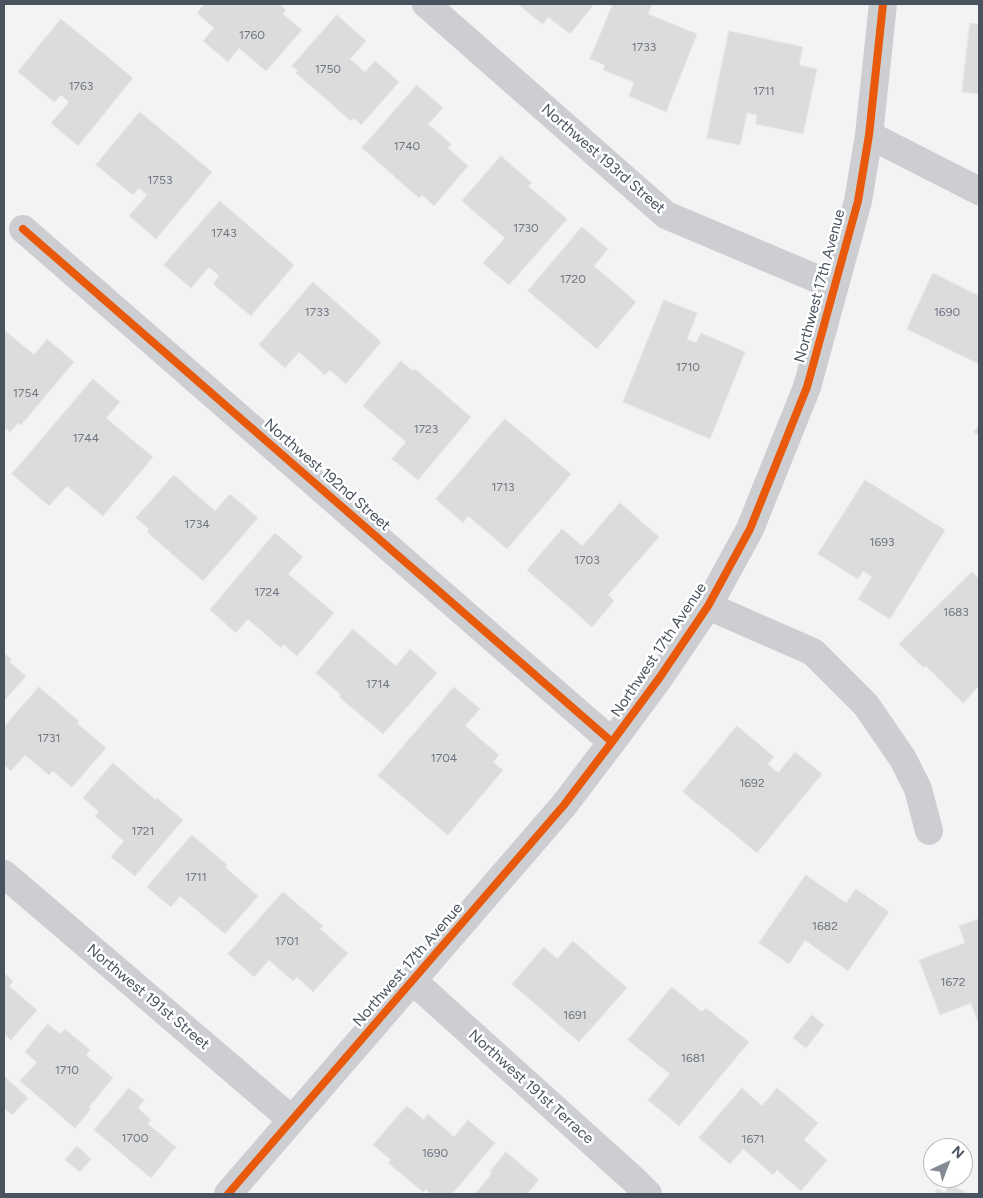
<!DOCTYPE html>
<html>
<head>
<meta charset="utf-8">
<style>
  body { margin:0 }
  #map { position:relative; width:983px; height:1198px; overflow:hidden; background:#f3f3f3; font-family:Figtree,sans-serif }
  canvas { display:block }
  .frame { position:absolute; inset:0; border:5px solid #495360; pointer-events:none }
  .north { position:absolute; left:923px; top:1138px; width:50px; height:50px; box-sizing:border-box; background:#fff; border:1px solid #b6babf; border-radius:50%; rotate:43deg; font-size:14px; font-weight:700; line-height:20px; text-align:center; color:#495360 }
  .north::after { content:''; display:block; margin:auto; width:18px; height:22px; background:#848b93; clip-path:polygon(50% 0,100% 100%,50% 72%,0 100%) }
</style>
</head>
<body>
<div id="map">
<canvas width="983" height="1198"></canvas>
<div class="frame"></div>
<div class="north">N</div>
</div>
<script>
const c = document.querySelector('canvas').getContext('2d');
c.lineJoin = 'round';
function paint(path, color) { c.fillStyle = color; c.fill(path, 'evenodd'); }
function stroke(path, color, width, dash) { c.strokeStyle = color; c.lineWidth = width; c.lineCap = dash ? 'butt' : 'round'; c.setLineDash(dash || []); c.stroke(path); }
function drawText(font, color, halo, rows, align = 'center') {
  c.font = font + ' Figtree,sans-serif'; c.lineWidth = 5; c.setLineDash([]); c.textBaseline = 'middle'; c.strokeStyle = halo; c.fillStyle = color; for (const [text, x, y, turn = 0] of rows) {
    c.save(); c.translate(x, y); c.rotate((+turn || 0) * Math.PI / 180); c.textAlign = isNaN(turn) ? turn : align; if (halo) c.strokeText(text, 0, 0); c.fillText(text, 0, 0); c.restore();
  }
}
const building = new Path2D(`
  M205,4h74l7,6 -3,4 19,16 -36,41 -27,-23 -11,14 -25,-21 11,-13 -17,-15z
  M518,4h76l-24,30 -22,-17 -5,7z
  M613,4h39l-4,10 49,20 -31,78 -37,-16 5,-14 -31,-12 2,-5 -15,-6z
  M337,15l29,26 -16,18 15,13 10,-11 24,21 -38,43 -7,-7 -3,3 -55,-48 2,-2 -6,-5z
  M61,19l72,59 -55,68 -27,-23 18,-21 -8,-7 -7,7 -36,-30z
  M970,23l9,1v70l-17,-2z
  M729,31l74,16 -4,18 18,4 -14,65 -47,-10 1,-9 -10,-2 -7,32 -33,-7z
  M417,85l26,23 -15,16 23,20 -3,4 20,18 -34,40 -12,-11 -3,3 -57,-50z
  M140,112l72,60 -56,67 -27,-23 18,-21 -8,-7 -6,7 -37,-30z
  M501,156l31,27 -4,3 39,33 -58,66 -26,-22 22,-25 -43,-37z
  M220,201l74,64 -43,51 -38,-32 6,-8 -10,-9 -18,21 -27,-23z
  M582,227l26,22 -14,17 42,36 -39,47 -69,-58z
  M933,273l46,23v68l-72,-35z
  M313,282l68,60 -35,42 -16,-14 -5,5 -26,-23 -14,16 -26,-23z
  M664,300l33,13 -10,26 9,4 5,-10 44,19 -35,87 -87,-37z
  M4,330l30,25 13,-16 27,23 -53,63 -3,-2 -8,9 -6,-5z
  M401,361l12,10 2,-2 56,48 -53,63 -26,-21 14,-17 -43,-36z
  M93,379l27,23 -14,16 47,39 -50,59 -36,-30 -18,20 -37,-32z
  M505,419l66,55 -64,75 -39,-33 -5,7 -27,-24z
  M979,425v11l-5,-4z
  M174,475l41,36 15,-17 28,24 -55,63 -56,-49 2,-3 -13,-11z
  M865,480l80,50 -55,89 -32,-20 14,-22 -9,-6 -5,8 -40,-25z
  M620,503l39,34 -51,58 6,6 -22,26 -65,-57 35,-41 20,17z
  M275,533l28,24 -15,17 46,39 -37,43 -14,-12 -2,4 -33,-29 -12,14 -26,-23z
  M972,572l7,7v107l-16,17 -37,-37 -2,2 -25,-24z
  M353,629l43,37 14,-17 27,24 -54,61 -44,-37 2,-2 -25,-22z
  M4,653l8,7 -3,2 17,14 -22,25z
  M39,687l40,34 -2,2 29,25 -34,39 -19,-16 -4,4 -24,-20 -14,16 -7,-6v-38z
  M454,687l26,22 -15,17 34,29 -6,7 10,8 -55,65 -70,-59z
  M737,726l37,31 -6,7 10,9 17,-21 27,22 -65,79 -74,-61z
  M113,763l43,37 1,-2 26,22 -48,56 -24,-19 13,-16 -29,-25 4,-4 -16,-14z
  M192,835l35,30 -2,2 33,29 -33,38 -45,-38 -9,11 -24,-20z
  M806,875l40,28 10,-14 33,23 -41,59 -43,-31 -16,24 -30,-21z
  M283,892l40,34 -3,3 28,24 -35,39 -16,-15 -4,4 -24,-21 -15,17 -26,-23z
  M979,919v106l-8,-22 -31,12 -21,-55 46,-17 -6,-17z
  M573,941l54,47 -48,54 -67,-58 32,-37 13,12z
  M4,973l9,8 -4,5 28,24 -26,30 -7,-6z
  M672,987l30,25 4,-4 43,34 -70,84 -31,-26 22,-26 -42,-34z
  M812,1015l12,10 -18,23 -13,-10z
  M48,1024l12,10 5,-5 25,21 -4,5 27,23 -24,29 2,2 -16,19 -55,-47 17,-19 -12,-10z
  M4,1076l24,22 -16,17 -8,-7z
  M129,1088l15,12 -6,8 13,12 -3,4 28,23 -25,31 -57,-48z
  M742,1088l20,18 15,-18 41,35 -14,17 23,20 -26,31 -24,-21 -4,5 -30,-26 -13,15 -31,-26z
  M407,1106l17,14 4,-6 26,23 14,-17 27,23 -43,51h-21l-5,-5 -3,3 -35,-29 3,-3 -18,-15z
  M77,1146l14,13 -11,13 -15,-12z
  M506,1152l33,28 -12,14h-52l17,-21 -2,-1z
  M949,1184l20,10h-34l2,-5 8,4z`);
const minor = new Path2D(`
  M426,4l240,211 168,71
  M869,135l110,56
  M23,229l589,513
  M708,606l105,46 53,53 37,54 15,30 11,42
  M4,874l288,246
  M412,980l222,200 14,14
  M228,1194l336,-389 48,-63 48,-65 48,-71 42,-77 57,-142 51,-186 11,-66 14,-131`);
const cycleway = new Path2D(`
  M23,229l589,513
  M228,1194l336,-389 48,-63 48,-65 48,-71 42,-77 57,-142 51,-186 11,-66 14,-131`);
const numberNames = [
  ["1760",252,35],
  ["1733",644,47],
  ["1750",328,69],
  ["1763",81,86],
  ["1711",764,91],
  ["1740",407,146],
  ["1753",160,180],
  ["1730",526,228],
  ["1743",224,233],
  ["1720",573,279],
  ["1733",317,312],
  ["1690",947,312],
  ["1710",688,367],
  ["1754",26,393],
  ["1723",426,429],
  ["1744",86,438],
  ["1713",503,487],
  ["1734",197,524],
  ["1693",882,542],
  ["1703",587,560],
  ["1724",267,592],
  ["1683",956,612],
  ["1714",378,684],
  ["1731",49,738],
  ["1704",444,758],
  ["1692",752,783],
  ["1721",143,831],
  ["1711",196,877],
  ["1682",825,926],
  ["1701",287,941],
  ["1672",953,982],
  ["1691",575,1015],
  ["1681",693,1058],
  ["1710",67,1070],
  ["1700",135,1138],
  ["1671",753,1139],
  ["1690",435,1153]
];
const streetNames = [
  ["Northwest 193rd Street",603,159,41],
  ["Northwest 17th Avenue",820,286,-75],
  ["Northwest 192nd Street",327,475,41],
  ["Northwest 17th Avenue",659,650,-56],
  ["Northwest 17th Avenue",408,965,-49],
  ["Northwest 191st Street",148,997,40],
  ["Northwest 191st Terrace",531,1087,42]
];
paint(building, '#dcdcdd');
stroke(building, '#e4e5e6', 1);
stroke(minor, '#ccced1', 28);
stroke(cycleway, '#e8590c', 8);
drawText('12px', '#6e7680', null, numberNames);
drawText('15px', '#495360', '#fff', streetNames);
</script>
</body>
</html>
